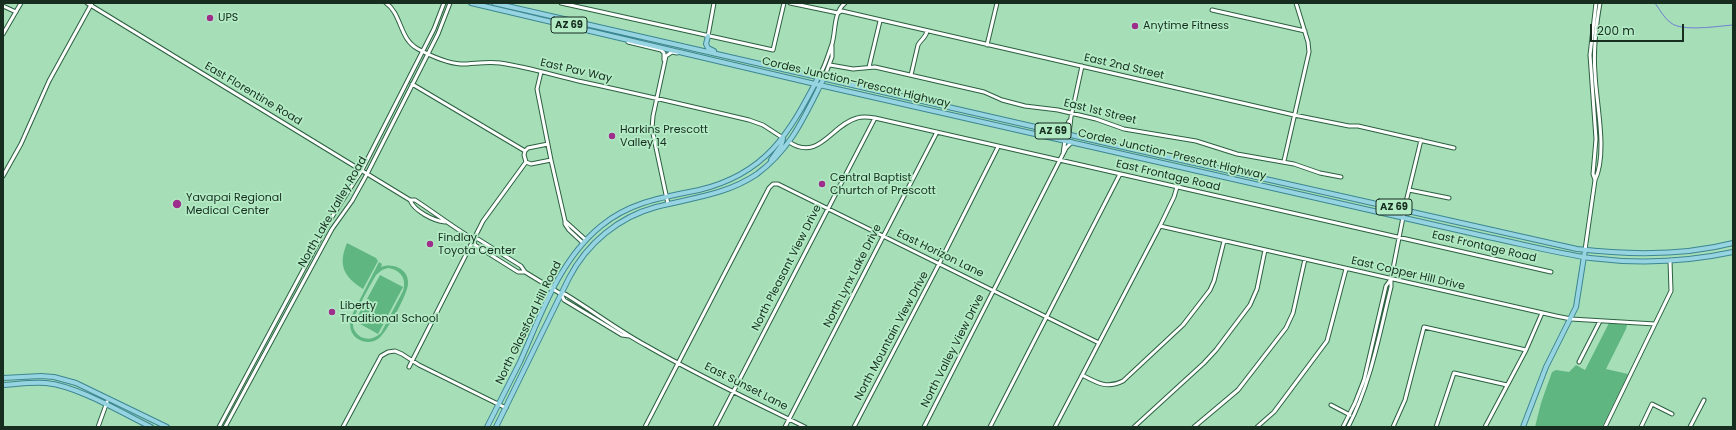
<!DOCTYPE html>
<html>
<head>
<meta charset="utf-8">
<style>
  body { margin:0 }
  #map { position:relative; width:1736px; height:430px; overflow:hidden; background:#a6deb8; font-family:Poppins,sans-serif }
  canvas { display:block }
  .frame { position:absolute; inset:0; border:4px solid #172d1f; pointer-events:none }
  .scale { position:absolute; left:1590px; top:24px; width:94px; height:18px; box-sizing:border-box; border:2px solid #172d1f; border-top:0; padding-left:5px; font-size:12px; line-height:14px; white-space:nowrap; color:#172d1f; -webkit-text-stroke:3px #b3ebc5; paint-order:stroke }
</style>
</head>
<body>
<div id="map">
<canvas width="1736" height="430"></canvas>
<div class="frame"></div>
<div class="scale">200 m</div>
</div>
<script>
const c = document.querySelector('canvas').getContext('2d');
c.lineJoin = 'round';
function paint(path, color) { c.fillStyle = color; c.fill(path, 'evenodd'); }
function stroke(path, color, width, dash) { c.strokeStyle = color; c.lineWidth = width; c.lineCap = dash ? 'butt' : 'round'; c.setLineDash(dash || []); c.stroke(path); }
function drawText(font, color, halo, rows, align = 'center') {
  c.font = font + ' Poppins,sans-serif'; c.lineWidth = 3.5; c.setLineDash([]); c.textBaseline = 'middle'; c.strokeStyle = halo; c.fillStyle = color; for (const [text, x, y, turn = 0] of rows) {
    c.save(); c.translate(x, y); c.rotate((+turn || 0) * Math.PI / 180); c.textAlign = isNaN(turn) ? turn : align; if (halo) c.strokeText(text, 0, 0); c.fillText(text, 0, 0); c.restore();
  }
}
const green = new Path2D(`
  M347,243l29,15 2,3 -15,28c-20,-13 -25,-24 -16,-46z
  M379,262l3,2 -1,3c7,-2 11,-2 18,1 6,3 9,8 9,15 1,9 -22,51 -30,56 -6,4 -14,4 -20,0 -8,-5 -9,-14 -7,-22zM388,268c13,2 19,11 15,23l-22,42c-5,4 -10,7 -17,5 -5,-1 -11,-7 -11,-13 -1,-9 18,-41 23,-50l6,-5z
  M380,275l23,12 -25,47 -23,-13z
  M1609,323l18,2 -1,4 -20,40 22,5 -26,53h-67l6,-24 11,-31 4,-2 13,2 7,-7 9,5z`);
const stream = new Path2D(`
  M1655,3c5,7 9,15 16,20 12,9 47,3 62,2`);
const minor = new Path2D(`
  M87,3l323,197h5c20,13 38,27 58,39h5l43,27 4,6h-7l-43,-27 -2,-6
  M386,3c16,11 13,36 32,46 13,7 28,14 43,15 13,0 26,-3 39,-1 28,4 56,13 83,19 56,12 111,25 166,38l14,5 20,13
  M561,3l212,47 11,-47
  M790,3l48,10 4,-2 452,104 55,11h9l96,22
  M3,6l13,6
  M1212,10l93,21
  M3,34l18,-31
  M708,36l6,-33
  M628,42l33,8 3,3v7
  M987,45l10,-42
  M830,65l23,4 22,-2 109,25 18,8 23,6 33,4 38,9 28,10 72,12 41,13 57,10 26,9 21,4
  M869,67l11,-46
  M541,72l-4,17 14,71 14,61v3l4,6 14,13
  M911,75l7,-30c3,-6 8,-7 9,-14
  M819,76c6,-9 9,-21 13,-32 4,-13 1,-31 13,-41
  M824,78l8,-21v-11
  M412,84l113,67
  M1059,131l6,-1 4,-9
  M789,142c30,20 42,-17 68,-24 6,-2 12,-1 18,0l676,154
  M548,144l-20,4 -3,3 -1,4 2,7 5,2 20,-4
  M1063,154l2,-14 4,-6 2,-17 11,-51
  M1284,161l25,-109 -1,-10 -12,-39
  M3,176l18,-32 28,-63 43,-78
  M1595,180l-2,-6 3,-35 -6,-84 6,-52
  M1409,190l40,8
  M410,200c4,11 24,21 35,22
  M668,204l-16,-75 1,-13 13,-60 6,-4 5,1
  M565,221l21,19
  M1160,226l396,90 15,3 84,5
  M1585,250l10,-70c13,-27 1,-77 0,-107 -2,-23 1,-47 5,-70
  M525,272l36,22h4c28,17 54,37 82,52 52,30 105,55 158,81
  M561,294l3,6 58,35 7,1
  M1579,362l21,-41
  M409,367l74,-146 43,-59
  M1082,375c15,8 25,14 41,6l60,-56 27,-35 4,-9 10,-40
  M1331,405l19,10
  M98,427l9,-25
  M219,427l111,-207 32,-50 72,-141 10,-26
  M225,427l107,-198 20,-28 15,-27 71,-140 12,-31
  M343,427l38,-71 7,-4 7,-1 7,3 17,11 87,43
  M645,427l124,-239 4,-4h5l321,159
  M715,427l160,-309
  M785,427l152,-295
  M854,427l85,-163 59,-117
  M924,427l142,-279 6,-6
  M990,427l130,-253
  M1055,427l105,-201 14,-29 3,-10
  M1134,427l70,-64 12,-13 34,-45 7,-16 8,-39
  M1194,427l44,-37 48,-62 7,-15 12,-54
  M1257,427l17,-15 53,-71 19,-72
  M1343,427l12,-24 9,-23 22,-94 5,-7
  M1348,427c23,-44 31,-92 43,-140v-8l15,-77 15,-62
  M1393,427l12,-27 19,-73 102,23
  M1436,427l18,-54 53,12
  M1485,427l41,-77 16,-37
  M1605,427l66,-136 -1,-30
  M1641,427l11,-23 20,10
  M1690,427l14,-27`);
const major = new Path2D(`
  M471,3l344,81 673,153c34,7 68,16 102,21 48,6 96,4 143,-6
  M494,3l629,144 454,102c52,6 106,7 156,-6
  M708,36l-2,8 2,4 6,3
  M771,160l10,-14 2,-7
  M3,378l38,-2 13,1 22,6 91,44
  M3,385c14,-1 29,-3 43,-2 32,3 76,30 105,44
  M487,427c11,-22 22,-43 33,-65 21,-47 39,-102 81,-136 29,-24 63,-29 98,-36 67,-16 90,-56 120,-114
  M496,427l73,-149c18,-35 50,-61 87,-71 35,-9 70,-12 101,-33 35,-26 48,-59 67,-96
  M1523,427l23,-60 30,-60 9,-57`);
const markers = [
  [210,18,4,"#9d2e8c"],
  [1135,26,4,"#9d2e8c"],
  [612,136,4,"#9d2e8c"],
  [822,184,4,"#9d2e8c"],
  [177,204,5,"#9d2e8c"],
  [430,244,4,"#9d2e8c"],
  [332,312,4,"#9d2e8c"]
];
const shields = [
  [569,25,36],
  [1053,131,36],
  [1394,207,36]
];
const shieldNames = [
  ["AZ 69",569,25],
  ["AZ 69",1053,131],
  ["AZ 69",1394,207]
];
const poiNames = [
  ["UPS",218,18],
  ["Anytime Fitness",1143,26],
  ["Harkins Prescott",620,130],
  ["Valley 14",620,143],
  ["Central Baptist",830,178],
  ["Churtch of Prescott",830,191],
  ["Yavapai Regional",186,198],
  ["Medical Center",186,211],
  ["Findlay",438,238],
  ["Toyota Center",438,251],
  ["Liberty",340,306],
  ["Traditional School",340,319]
];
const streetNames = [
  ["East 2nd Street",1124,67,13],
  ["East Pav Way",576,71,13],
  ["Cordes Junction–Prescott Highway",856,83,13],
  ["East Florentine Road",253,94,31],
  ["East 1st Street",1100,112,14],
  ["Cordes Junction–Prescott Highway",1172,155,13],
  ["East Frontage Road",1168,176,13],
  ["North Lake Valley Road",333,212,-60],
  ["East Frontage Road",1484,247,13],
  ["East Horizon Lane",940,254,26],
  ["North Pleasant View Drive",787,268,-63],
  ["East Copper Hill Drive",1408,274,13],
  ["North Lynx Lake Drive",853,276,-63],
  ["North Glassford Hill Road",529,323,-64],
  ["North Mountain View Drive",892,336,-62],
  ["North Valley View Drive",953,351,-63],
  ["East Sunset Lane",746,387,27]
];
paint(green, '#5fb680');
stroke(stream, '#707ed1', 1);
stroke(minor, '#2c6040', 5);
stroke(major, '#3d8791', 6);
stroke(minor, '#fff', 3);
stroke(major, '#97d4e2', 4);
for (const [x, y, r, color] of markers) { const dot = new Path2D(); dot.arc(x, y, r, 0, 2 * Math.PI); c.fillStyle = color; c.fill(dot); stroke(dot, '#b3ebc5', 1.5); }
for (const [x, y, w] of shields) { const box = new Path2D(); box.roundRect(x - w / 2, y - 8, w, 16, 3); c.fillStyle = '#b3ebc5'; c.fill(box); stroke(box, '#172d1f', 1); }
drawText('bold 10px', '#172d1f', null, shieldNames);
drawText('11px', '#172d1f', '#b3ebc5', poiNames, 'left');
drawText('11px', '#172d1f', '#b3ebc5', streetNames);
</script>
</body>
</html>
